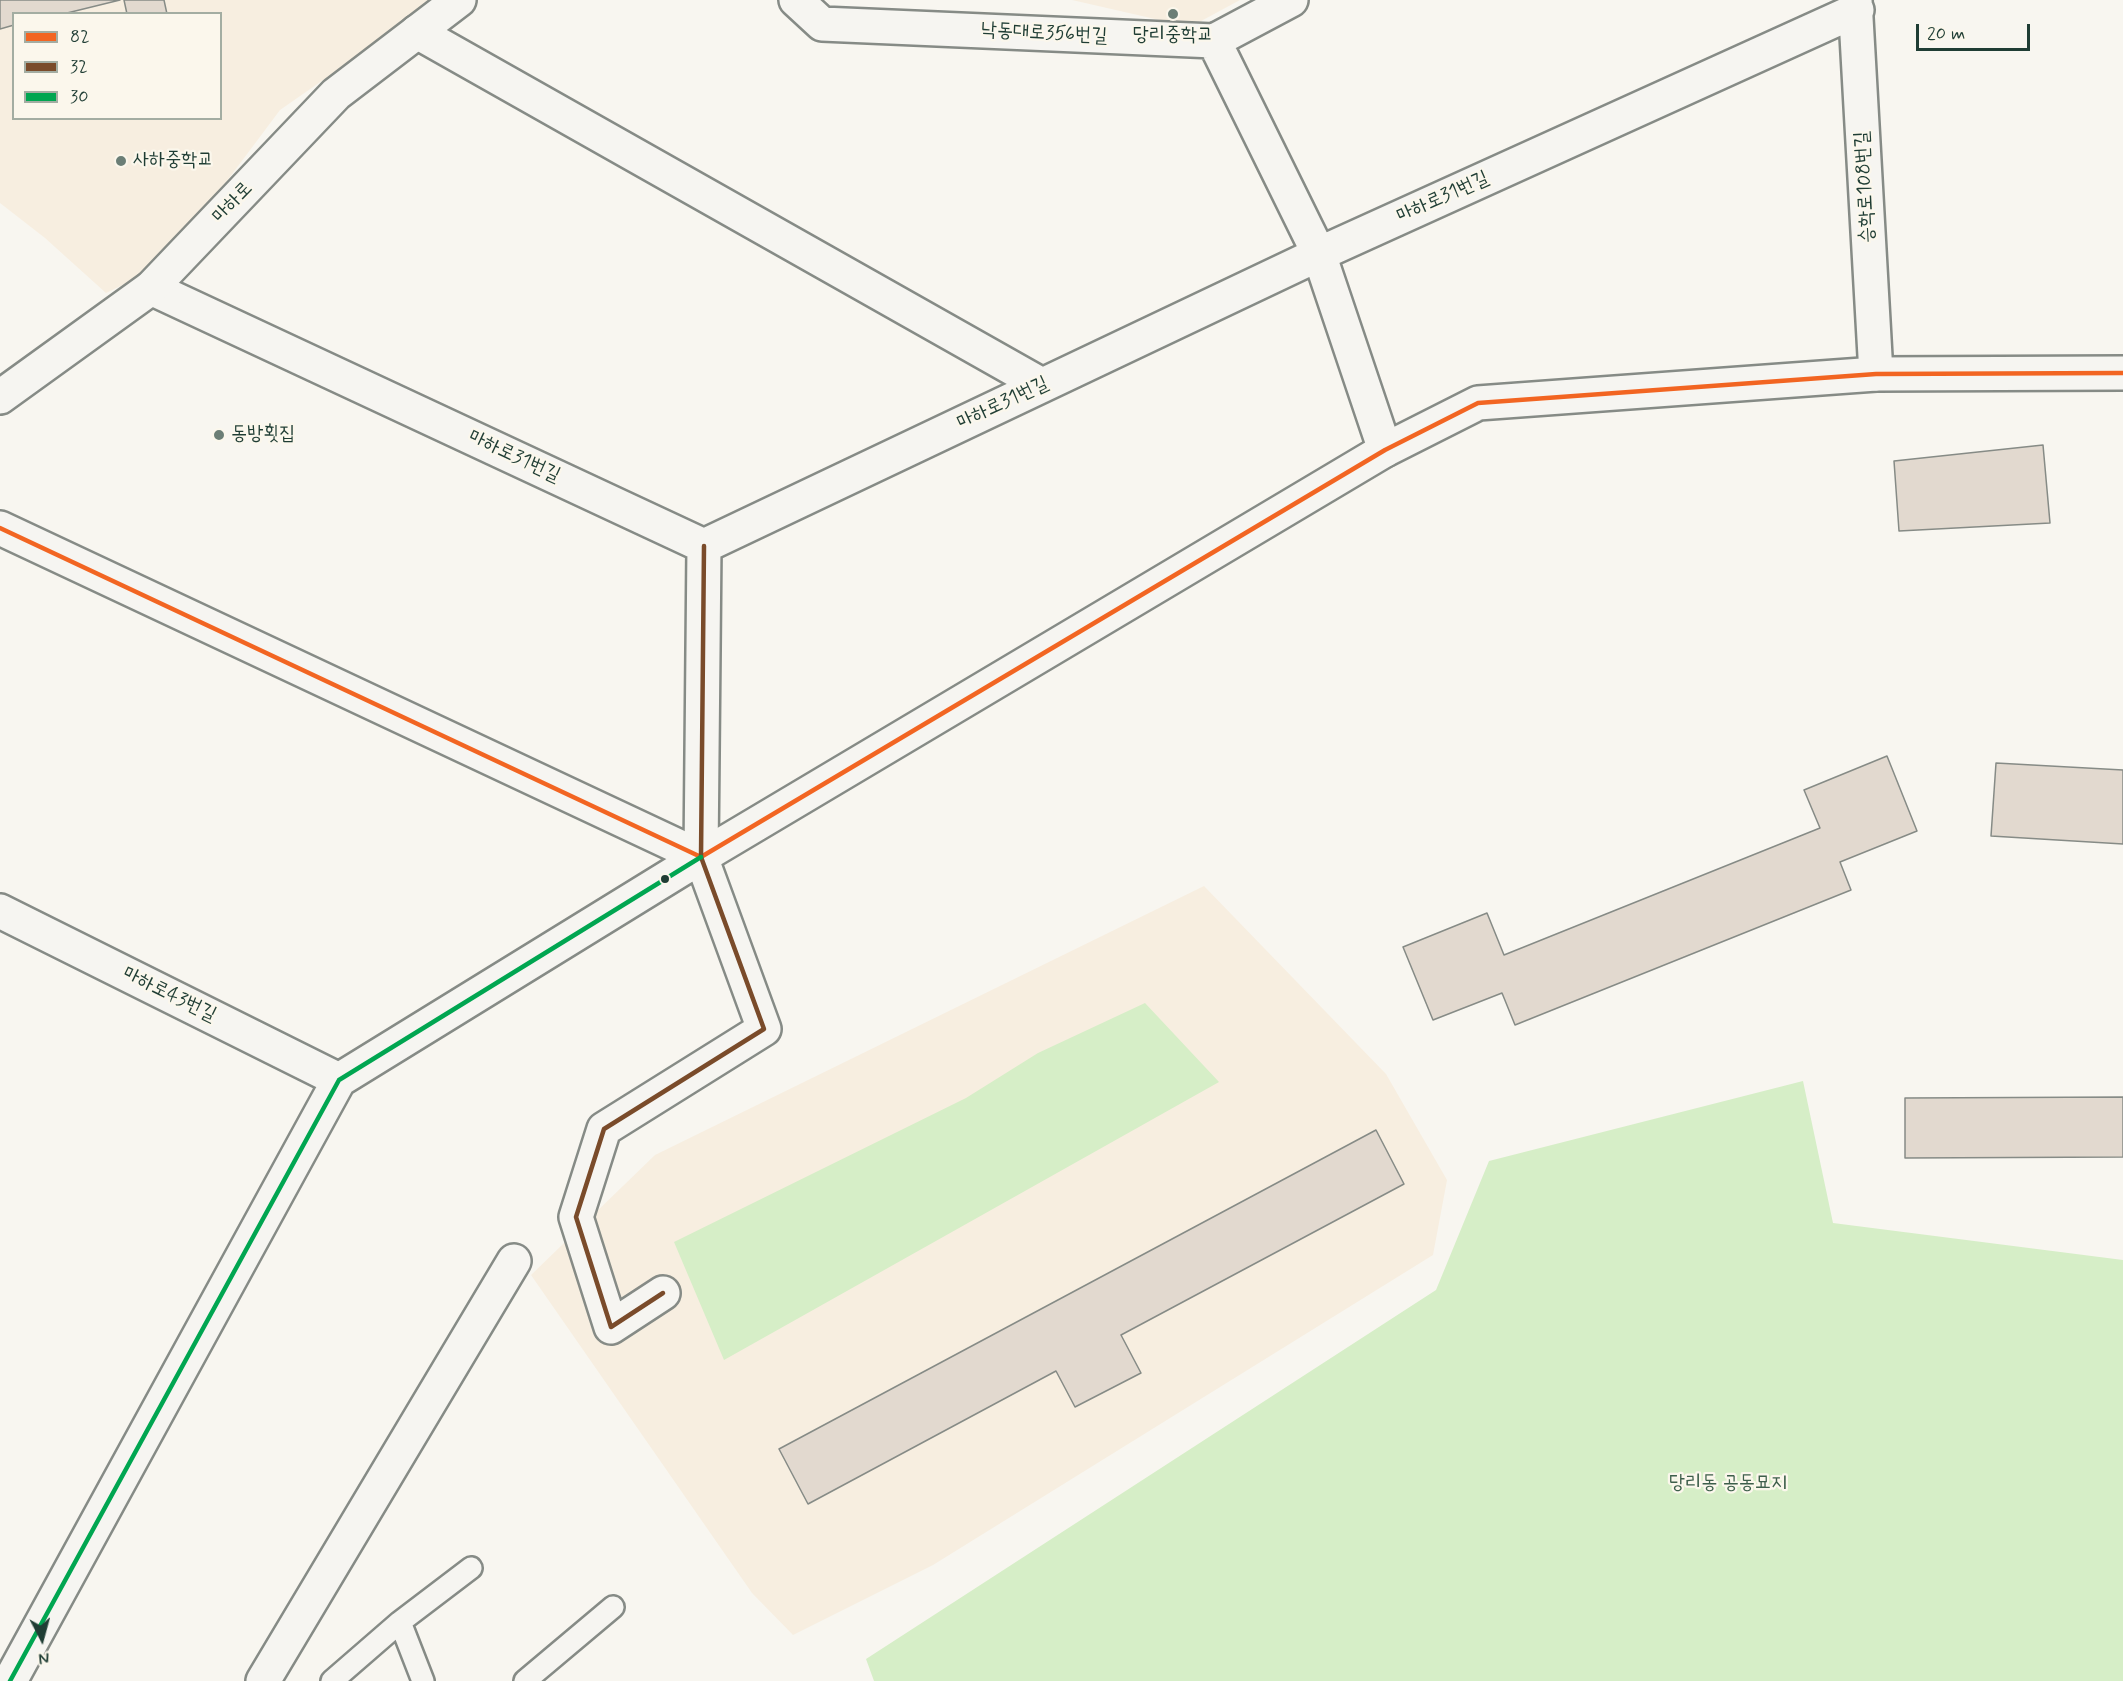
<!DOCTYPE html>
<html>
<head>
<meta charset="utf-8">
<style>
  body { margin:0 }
  #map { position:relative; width:2123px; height:1681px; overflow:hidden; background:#f8f6f0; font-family:Mynerve,sans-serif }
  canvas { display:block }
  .legend { position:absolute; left:12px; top:12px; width:210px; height:108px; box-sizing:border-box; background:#fbf7ec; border:2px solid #a3ada2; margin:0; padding:8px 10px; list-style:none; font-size:18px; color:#1f3d34 }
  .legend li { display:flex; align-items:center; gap:12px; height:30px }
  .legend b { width:30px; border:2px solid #a3ada2 }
  .north { position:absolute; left:12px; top:1609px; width:60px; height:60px; -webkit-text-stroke:4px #fbf7ec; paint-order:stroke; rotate:174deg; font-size:16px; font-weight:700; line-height:24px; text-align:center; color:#1f3d34 }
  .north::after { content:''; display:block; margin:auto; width:21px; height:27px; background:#1f3d34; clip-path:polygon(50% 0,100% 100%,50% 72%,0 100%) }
  .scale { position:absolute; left:1916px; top:24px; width:114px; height:27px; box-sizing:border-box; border:3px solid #1f3d34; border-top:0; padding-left:8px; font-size:18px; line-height:21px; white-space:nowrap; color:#1f3d34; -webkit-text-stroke:4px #fbf7ec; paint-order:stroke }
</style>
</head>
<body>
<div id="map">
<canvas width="2123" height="1681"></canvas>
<ul class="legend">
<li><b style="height:8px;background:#f26522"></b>82</li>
<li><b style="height:8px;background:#7a4b2a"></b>32</li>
<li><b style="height:8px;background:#00a651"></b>30</li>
</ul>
<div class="north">N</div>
<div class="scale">20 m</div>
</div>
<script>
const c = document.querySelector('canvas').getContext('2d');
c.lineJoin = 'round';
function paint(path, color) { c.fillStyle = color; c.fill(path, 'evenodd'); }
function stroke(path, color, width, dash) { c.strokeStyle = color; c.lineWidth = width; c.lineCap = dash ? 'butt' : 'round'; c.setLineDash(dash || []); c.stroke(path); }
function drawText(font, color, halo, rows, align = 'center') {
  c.font = font + ' Mynerve,"Poor Story",sans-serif'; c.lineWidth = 4.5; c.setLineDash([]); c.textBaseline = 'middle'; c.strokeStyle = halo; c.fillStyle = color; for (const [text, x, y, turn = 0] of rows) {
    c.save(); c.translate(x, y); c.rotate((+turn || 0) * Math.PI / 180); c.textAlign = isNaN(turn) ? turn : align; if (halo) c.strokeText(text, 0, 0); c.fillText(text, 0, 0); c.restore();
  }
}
const built = new Path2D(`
  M0,0h438l-158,110 -116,155 -58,28 -61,-55 -45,-35zM14,14h206v104h-206z
  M1072,0h168l-50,27z
  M1204,886l182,188 61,106 -14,75 -500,310 -140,70 -41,-42 -221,-318 124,-120z`);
const green = new Path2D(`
  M1145,1003l74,79 -495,278 -50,-118 292,-144 72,-45z
  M1803,1081l30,142 290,37v421h-1249l-8,-22 570,-369 53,-129z`);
const building = new Path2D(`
  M0,0h120l-57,14h-49v11l-14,4z
  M124,0h40l3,14h-40z
  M2043,445l7,78 -151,8 -5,-70z
  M1887,756l30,75 -77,31 11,28 -336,135 -13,-32 -69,27 -30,-73 84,-34 17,42 316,-127 -16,-38z
  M1996,763l127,7v74l-132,-8z
  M2123,1097v60l-218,1v-60z
  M1376,1130l28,54 -283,151 20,38 -66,34 -19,-36 -248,133 -29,-55z`);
const service = new Path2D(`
  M400,1622l23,59
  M332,1681l68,-59 71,-54
  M525,1681l88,-74`);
const minor = new Path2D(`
  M796,0l26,24 392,17 77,-41
  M1855,0l21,374
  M417,32l625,353
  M1214,41l105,213 66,196
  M151,288l553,258 615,-292 538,-244
  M0,911l339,169
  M663,1293l-52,34 -35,-110 28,-88 160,-100 -63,-172 3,-311
  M10,1681l329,-601 362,-223
  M263,1681l251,-420`);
const tertiary = new Path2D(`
  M0,397l151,-109 185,-194 123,-94
  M0,528l701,329 684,-407 93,-47 398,-29 247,-1`);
const bus1 = new Path2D(`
  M0,528l701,329 684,-407 93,-47 398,-29 247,-1`);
const bus2 = new Path2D(`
  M663,1293l-52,34 -35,-110 28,-88 160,-100 -63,-172 3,-311`);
const bus3 = new Path2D(`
  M10,1681l329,-601 362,-223`);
const markers = [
  [1173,14,6,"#6b7e76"],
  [121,161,6,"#6b7e76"],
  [219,435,6,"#6b7e76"],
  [665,879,5,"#1f3d34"]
];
const streetNames = [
  ["낙동대로356번길",1044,34,3],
  ["승학로108번길",1866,187,-93],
  ["마하로31번길",1443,198,-24],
  ["마하로",233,203,-46],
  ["마하로31번길",1003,404,-25],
  ["마하로31번길",514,457,25],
  ["마하로43번길",169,995,26]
];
const poiNames = [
  ["당리중학교",1173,36,"center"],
  ["사하중학교",133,161],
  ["동방횟집",231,435]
];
const parkNames = [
  ["당리동 공동묘지",1728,1484]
];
paint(built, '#f7eee0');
paint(green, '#d6eec7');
paint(building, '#e2d9cf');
stroke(building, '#868b86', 1.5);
stroke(service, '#868b86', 26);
stroke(minor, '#868b86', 38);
stroke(tertiary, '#868b86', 38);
stroke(service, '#f6f5f1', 21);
stroke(minor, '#f6f5f1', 33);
stroke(tertiary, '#f6f5f1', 33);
stroke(bus1, '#f26522', 4.5);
stroke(bus2, '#7a4b2a', 4.5);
stroke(bus3, '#00a651', 4.5);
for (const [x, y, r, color] of markers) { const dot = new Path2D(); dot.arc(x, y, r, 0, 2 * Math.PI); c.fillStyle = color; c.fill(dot); stroke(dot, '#fbf7ec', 2); }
drawText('20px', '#1f3d34', '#fbf7ec', streetNames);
drawText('20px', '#1f3d34', '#fbf7ec', poiNames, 'left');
drawText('20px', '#3e5f4b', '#fbf7ec', parkNames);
</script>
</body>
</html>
